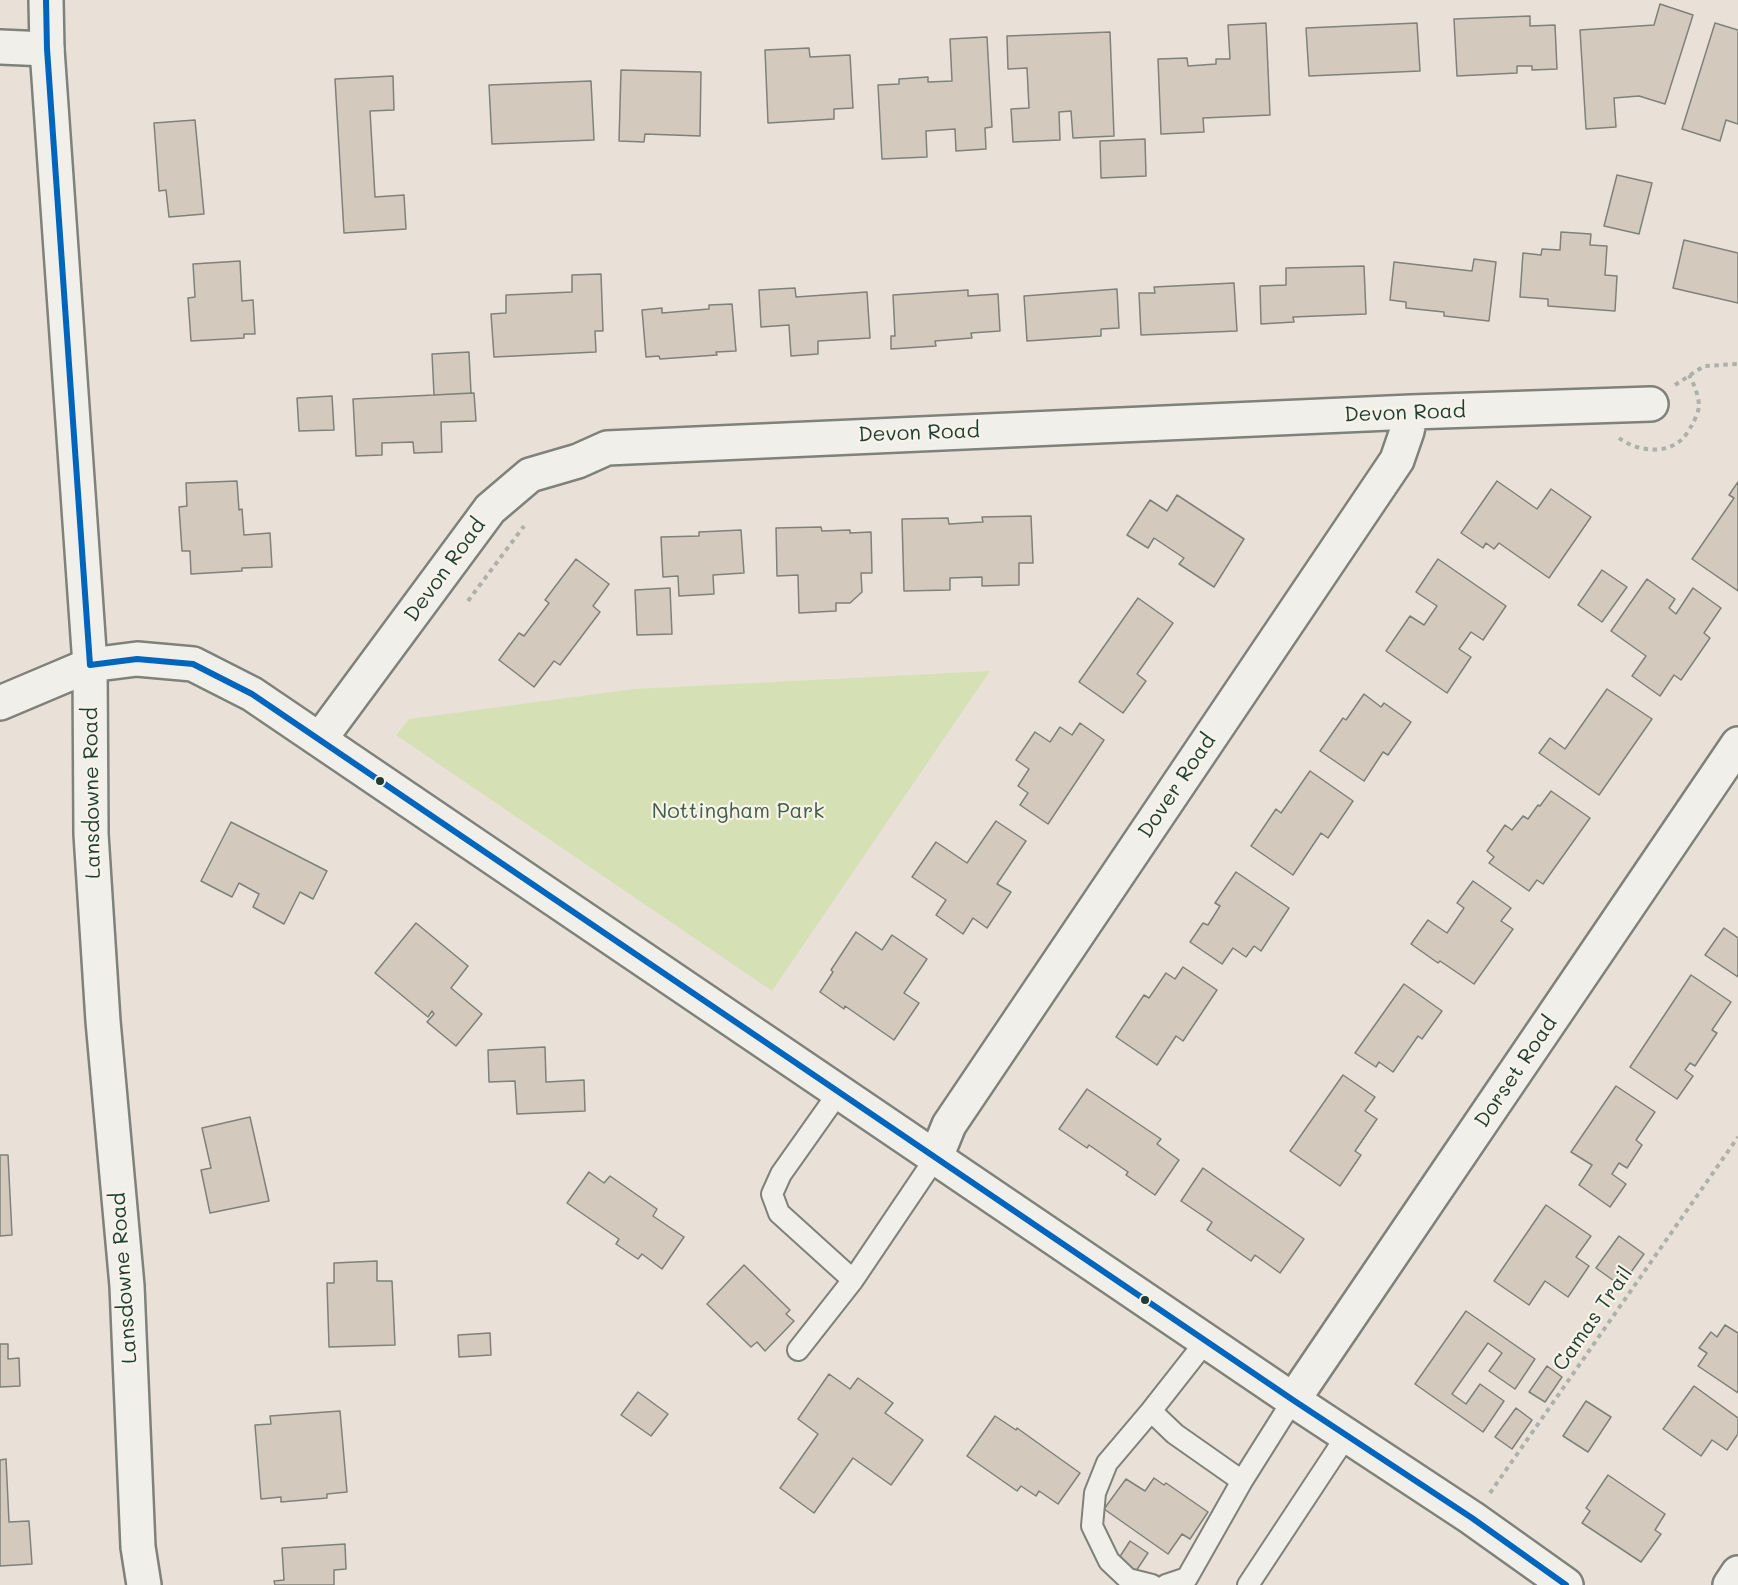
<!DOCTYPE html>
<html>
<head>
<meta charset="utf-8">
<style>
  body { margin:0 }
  canvas { display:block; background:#e9e1d7 }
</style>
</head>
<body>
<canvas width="1738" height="1585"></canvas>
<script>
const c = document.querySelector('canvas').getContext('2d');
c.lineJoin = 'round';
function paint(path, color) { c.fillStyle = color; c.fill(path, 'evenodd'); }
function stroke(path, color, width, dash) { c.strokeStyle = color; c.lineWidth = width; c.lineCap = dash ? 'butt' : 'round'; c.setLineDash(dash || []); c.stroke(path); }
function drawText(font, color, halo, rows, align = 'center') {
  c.font = font + ' Mali,sans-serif'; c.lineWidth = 4.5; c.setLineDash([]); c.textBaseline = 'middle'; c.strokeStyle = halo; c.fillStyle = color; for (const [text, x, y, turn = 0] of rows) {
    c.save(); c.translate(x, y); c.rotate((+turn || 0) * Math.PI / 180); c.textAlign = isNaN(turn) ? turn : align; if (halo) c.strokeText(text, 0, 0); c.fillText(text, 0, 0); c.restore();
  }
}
const green = new Path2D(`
  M990,671l-218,320 -376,-256 13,-16 225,-30z`);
const building = new Path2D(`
  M1660,4l33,11 -28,89 -26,-8 -25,2 2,29 -30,2 -6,-99 74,-5z
  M1530,16v10l25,-1 2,44 -25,1v-4h-15v7l-60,3 -3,-57z
  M1266,23l4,92 -67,3 1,14 -43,2 -3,-75 29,-1 1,8 28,-2v-5h14l-2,-34z
  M1417,23l3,48 -111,5 -3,-48z
  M1715,23l23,7v94l-12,-4 -6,21 -38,-12z
  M1110,32l4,104 -41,2 -2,-27 -12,1 1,28 -47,2 -2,-33 18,-1 -2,-40 -19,1 -1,-33z
  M987,37l5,90 -7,1 1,21 -30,2 -1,-22 -29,2 1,26 -45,2 -4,-74 21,-1v-5l29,-2v5l24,-1 -2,-42z
  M809,48l1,9 40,-2 3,53 -19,1v10l-66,4 -3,-73z
  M621,70l80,2 -1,64 -55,-2 -1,8 -25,-1z
  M393,76l1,34 -24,1 5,86 29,-2 2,34 -62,4 -9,-154z
  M591,81l3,59 -102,4 -3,-59z
  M195,120l9,94 -35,3 -3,-27 -7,1 -5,-68z
  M1145,139l1,37 -45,2 -1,-37z
  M1617,175l35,8 -13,51 -35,-8z
  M1561,232l30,2 -1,11 17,1 -2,29 12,1 -2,35 -67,-5v-7l-28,-2 3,-44 18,2 1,-6 18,1z
  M1684,240l54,13v50l-65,-15z
  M1474,259l22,3 -7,59 -45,-5v-4l-38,-4v-6l-16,-2 4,-38 78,9z
  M240,261l2,40 11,-1 2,34h-11v4l-53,3 -3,-43 7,-1 -2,-33z
  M1364,266l2,48 -73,3 1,5 -33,2 -1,-38 26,-1v-17z
  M601,274l2,57h-8l1,21 -102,5 -3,-43 15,-1v-18l66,-3v-17z
  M1234,283l3,48 -96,4 -2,-42h16l-1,-6z
  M795,288l1,9 71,-5 3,46 -52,3v13l-27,2 -2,-31 -28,2 -2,-37z
  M1117,289l2,39 -18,1v7l-74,5 -3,-45z
  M968,290v6l30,-2 2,37 -29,2 1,5 -37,3 1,5 -45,3v-13h4l-2,-41z
  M732,304l4,47 -20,1 1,3 -57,4 -1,-3 -13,1 -4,-47 20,-2v5l47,-4v-4z
  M469,352l2,41 -37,2 -2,-41z
  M474,393l2,28 -35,1 1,30 -28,1 -1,-11 -31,1v12l-26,1 -3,-57z
  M332,396l2,34 -35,1 -2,-33z
  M237,481l2,29 3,-1 2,26 26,-2 2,34 -30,1v3l-51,3 -1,-23h-8l-3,-44 8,-1 -1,-23z
  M1497,481l40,28 14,-20 40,28 -42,61 -50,-35 -5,6 -8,-6 -3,5 -22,-15z
  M1738,482v109l-46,-32 42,-61 -5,-3z
  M1177,495l67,44 -30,48 -35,-23 5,-6 -30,-20 -6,10 -21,-13 23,-35 17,11z
  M1031,516l2,47h-14v22l-37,1v-9l-32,1v12l-46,1 -2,-72 46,-1 1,6 34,-2 -1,-5z
  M821,527l1,4 28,-1v3l21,-1 1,41h-11l1,19 -12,11h-14v8l-37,2 -1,-38 -21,1 -1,-48z
  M741,530l3,43 -31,2 1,19 -35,2 -1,-20 -15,1 -2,-40 38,-1v-4z
  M576,559l33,25 -16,22 7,6 -40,53 -6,-4 -20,26 -35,-27 20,-27 5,3 25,-33 -4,-3z
  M1438,559l68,47 -23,34 -12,-8 -12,17 12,8 -24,36 -61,-42 24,-35 14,9 13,-19 -21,-14z
  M1602,570l25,17 -25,35 -24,-17z
  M1647,579l28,20 -6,9 7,6 17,-26 28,20 -17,25 6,5 -29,42 -7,-5 -14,21 -28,-20 14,-20 -35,-25z
  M670,588l2,46 -35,1 -2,-45z
  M1138,598l35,25 -36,51 9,7 -23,32 -44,-31z
  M1607,689l45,30 -53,76 -60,-42 11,-15 15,11z
  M1364,694l17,13 3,-4 27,19 -23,33 -5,-3 -19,29 -44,-30 23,-33 3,2z
  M1080,723l24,17 -56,84 -28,-19 8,-12 -10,-7 11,-17 -13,-9 19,-28 15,10 10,-15 12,8z
  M1310,771l43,30 -25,37 -7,-5 -28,42 -42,-29 25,-37 5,4z
  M1551,791l39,27 -47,66 -6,-4 -8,11 -40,-28 5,-6 -7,-6 18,-26 7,5 11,-14 5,3 10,-14 2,1z
  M996,821l30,20 -29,43 14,8 -24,36 -14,-10 -10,16 -27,-19 10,-15 -34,-23 24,-35 31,21z
  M231,822l96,49 -14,28 -13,-7 -16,32 -31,-17 6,-13 -20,-11 -7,14 -31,-16z
  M1236,872l53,36 -28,43 -7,-5 -8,11 -13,-9 -11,16 -32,-22 13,-19 5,2 12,-19 -5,-3z
  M1473,881l38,27 -10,13 12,8 -39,55 -34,-23 -2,2 -27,-19 17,-24 19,13 17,-25 -7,-5z
  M416,923l52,43 -17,22 31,26 -26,32 -29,-24 7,-8 -2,-3 -4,6 -53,-44z
  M1724,928l14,10v39l-33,-22z
  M856,932l26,18 10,-15 35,24 -23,34 15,10 -25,37 -49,-34 -1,3 -24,-17 13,-20 -2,-2z
  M1183,967l34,23 -34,51 -7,-5 -19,29 -41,-28 28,-42 5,3 17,-25 9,6z
  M1691,975l40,27 -19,28 5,3 -22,33 -5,-3 -5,7 8,6 -16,23 -47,-32z
  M1404,984l38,27 -20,28 -4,-3 -25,36 -14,-10 -3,5 -21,-14z
  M545,1047l1,35 38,-2 1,31 -68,3 -2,-33 -26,1 -1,-32z
  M1343,1075l32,22 -10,14 12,8 -22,32 6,4 -21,31 -50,-35z
  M1616,1086l39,26 -19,28 6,5 -15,23 -8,-5 -7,11 14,10 -16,23 -31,-22 13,-20 -21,-13z
  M1087,1089l74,50 -4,5 22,16 -24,35 -29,-20 2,-3 -39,-27 -2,3 -28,-19z
  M250,1117l19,84 -59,12 -9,-43 10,-2 -9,-40z
  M0,1155h8l4,80 -12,1z
  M1203,1168l101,71 -24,34 -25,-18 -4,6 -44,-31 5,-8 -31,-21z
  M589,1172l15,11 6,-7 47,33 -4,7 31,21 -22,32 -20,-15 -4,5 -22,-15 3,-5 -52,-36z
  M1546,1205l45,31 -15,21 13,9 -21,31 -23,-16 -16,24 -35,-24z
  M1619,1236l25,18 -23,32 -25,-18z
  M377,1261v20h15l3,64 -66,2 -2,-64h7v-20z
  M744,1265l46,45 -4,4 8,7 -29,30 -8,-9 -6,5 -44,-43z
  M1466,1311l69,48 -20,30 -26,-18 13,-18 -14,-10 -36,51 14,10 14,-20 24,17 -21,31 -68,-48z
  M1725,1325l13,8v60l-40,-27 9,-13 -8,-5 12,-16 6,5z
  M490,1333l1,22 -32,2 -1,-22z
  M0,1344h8v15l11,-1 1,28 -20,1z
  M1547,1366l15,11 -17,25 -16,-10z
  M829,1374l21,15 8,-11 35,25 -8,10 38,27 -32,45 -38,-27 -39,55 -34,-25 38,-54 -20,-15z
  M1694,1386l44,32v16l-11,16 -15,-10 -11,16 -38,-27z
  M638,1392l30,22 -17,22 -30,-21z
  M1586,1401l25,16 -23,35 -25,-16z
  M1516,1408l16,12 -20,29 -17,-12z
  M340,1411l7,81 -20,2v4l-46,4v-5l-20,2 -6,-74 16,-1 -1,-8z
  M995,1416l21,14 1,-2 63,45 -22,31 -19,-13 -3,5 -15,-10 -4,5 -50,-35z
  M6,1459l3,63 20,-1 3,43 -32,2v-106z
  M1608,1475l57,39 -10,16 6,4 -20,28 -59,-39 8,-12 -4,-3z
  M1154,1478l10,7 2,-2 42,29 -18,27 -8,-5 -14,20 -64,-45 22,-30 19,12z
  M1130,1541l18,12 -12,18 -17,-13z
  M345,1544l1,25 -12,1v15h-59l-1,-4 10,-1 -2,-32z`);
const path = new Path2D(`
  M1675,385l29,-19 34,-2
  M1619,438c17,13 49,18 65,-1 3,-3 6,-9 8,-12 3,-5 6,-13 7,-18 0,-11 -5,-23 -10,-32
  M468,601l56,-75
  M1490,1493l248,-356`);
const service = new Path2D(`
  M839,1092l-58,82 -9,20 7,19 74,67
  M798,1350l55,-70 83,-123
  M1151,1411l24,23 67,47
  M1152,1585l-24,-6 -19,-18 -17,-35 3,-33 12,-30 44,-52 55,-70
  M1166,1585l21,-7 55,-97 51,-81
  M1248,1585l99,-150`);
const minor = new Path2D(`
  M0,47l47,2
  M0,703l90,-38 47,-6 56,5 59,30 1041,706 179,118 94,67
  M320,739l170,-230 40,-34 48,-14 29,-13 804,-36 240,-8
  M936,1157l13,-32 448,-665 10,-29 4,-19
  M1293,1400l445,-656
  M1730,1585l8,-12`);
const tertiary = new Path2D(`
  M46,0l1,49 43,616 1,169 12,187 24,265 11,261 6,38`);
const bus1 = new Path2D(`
  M46,0l1,49 43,616 47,-6 56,5 59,30 1041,706 179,118 94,67`);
const markers = [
  [380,781,5,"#1f3d34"],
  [1145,1300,5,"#1f3d34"]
];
const streetNames = [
  ["Devon Road",1405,413,-2],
  ["Devon Road",919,433,-2],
  ["Devon Road",445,570,-54],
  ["Dover Road",1177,786,-56],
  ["Lansdowne Road",92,793,-91],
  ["Dorset Road",1516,1072,-56],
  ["Lansdowne Road",124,1278,-94],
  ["Camas Trail",1593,1319,-55]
];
const parkNames = [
  ["Nottingham Park",738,812]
];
paint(green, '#d5e1b5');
paint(building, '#d3c9bd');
stroke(building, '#7f817b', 1.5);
stroke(service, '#7f817b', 24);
stroke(minor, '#7f817b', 38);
stroke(tertiary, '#7f817b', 38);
stroke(path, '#aeb0ab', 4, [4.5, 4.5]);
stroke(service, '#f1efea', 20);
stroke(minor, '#f1efea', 33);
stroke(tertiary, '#f1efea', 33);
stroke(bus1, '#0065bd', 6);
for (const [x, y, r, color] of markers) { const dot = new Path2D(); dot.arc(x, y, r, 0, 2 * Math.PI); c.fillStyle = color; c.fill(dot); stroke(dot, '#f7f3e8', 2); }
drawText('21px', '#1f3d34', '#f7f3e8', streetNames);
drawText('21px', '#405e48', '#f7f3e8', parkNames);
</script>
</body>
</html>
